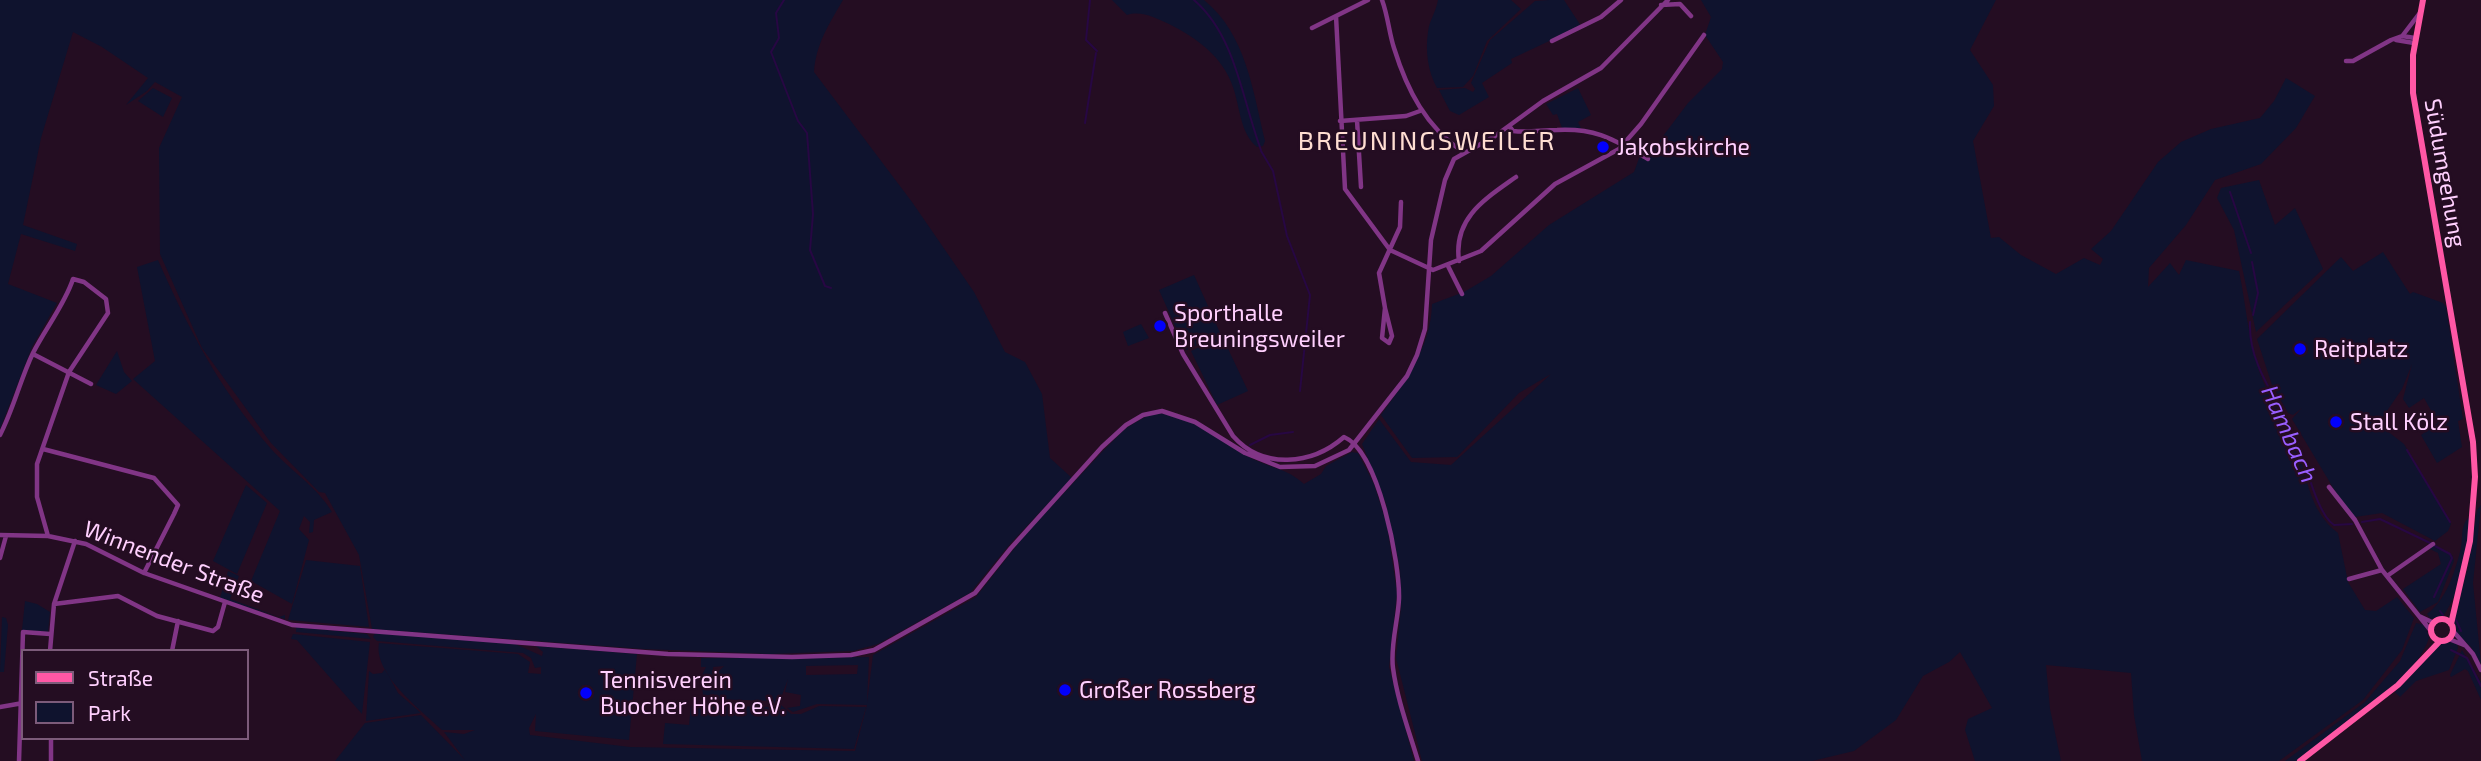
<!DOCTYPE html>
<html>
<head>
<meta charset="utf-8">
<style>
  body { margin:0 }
  #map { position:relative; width:2481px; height:761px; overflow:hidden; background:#240d22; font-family:"Exo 2",sans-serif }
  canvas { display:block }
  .legend { position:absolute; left:21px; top:649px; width:228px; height:91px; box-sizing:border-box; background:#240d22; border:2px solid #7c5b7a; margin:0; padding:9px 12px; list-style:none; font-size:21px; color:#ffd0fe }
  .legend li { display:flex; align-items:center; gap:14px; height:35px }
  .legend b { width:35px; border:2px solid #7c5b7a }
</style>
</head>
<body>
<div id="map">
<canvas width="2481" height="761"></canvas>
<ul class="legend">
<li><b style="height:9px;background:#ff57a5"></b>Straße</li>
<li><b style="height:19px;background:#0f132e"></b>Park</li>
</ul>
</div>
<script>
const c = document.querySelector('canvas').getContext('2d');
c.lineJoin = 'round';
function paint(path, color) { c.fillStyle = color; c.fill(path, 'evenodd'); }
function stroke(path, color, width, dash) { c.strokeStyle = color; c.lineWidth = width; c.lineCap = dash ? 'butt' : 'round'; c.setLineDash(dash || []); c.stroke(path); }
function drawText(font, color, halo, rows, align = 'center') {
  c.font = font + ' "Exo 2",sans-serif'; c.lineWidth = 5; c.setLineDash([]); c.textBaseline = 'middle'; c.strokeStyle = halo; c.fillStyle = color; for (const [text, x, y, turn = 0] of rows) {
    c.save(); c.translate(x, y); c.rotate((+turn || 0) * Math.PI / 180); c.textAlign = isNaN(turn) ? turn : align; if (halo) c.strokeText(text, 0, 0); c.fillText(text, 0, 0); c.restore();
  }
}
const green = new Path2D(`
  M0,0h843c-14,24 -27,44 -29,72l98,130 62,90 31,60 20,10 17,32 8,64 22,20 -62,66 -40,49 -92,51 -25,7 -83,3 -126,-5 -272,-20 -13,-74 -34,-62 -6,-1 -48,-49 -69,-95 -42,-94 -1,-106 23,-51 -27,-15 -8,9 -21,14 22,-27 -46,-31 -29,-15 -32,106 -18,87 54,19 -2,7 -54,-17 -13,50 49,19 -25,44 -32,82z
  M1112,0h92c42,34 49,91 61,141l-2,5 -6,1c-17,-14 -17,-40 -24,-60 -10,-30 -36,-49 -64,-63 -13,-6 -28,-14 -42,-9z
  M1438,0h73l10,9 -34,32 -14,35 -10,11 -26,1c-9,-16 -12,-37 -9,-56 1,-11 8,-20 10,-32z
  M1549,0h15l17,26 -70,33 1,4 -30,20 7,14 -30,18 -9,-4 -11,-21 26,-2 8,4 2,-3 -4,-6 19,-43 45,-39z
  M1701,0h295l-26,50 23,35 1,21 -21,35 18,97 8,-1 22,18 35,19 28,-16 16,7 3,-6 -12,-10 20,-18 47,-69 23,-20 30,-13 49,-11 14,-17 12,-23 29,18 -19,32 -35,36 -46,16 -29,45 -37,43 -1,19 22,-24 9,12 7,-15 53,11c7,33 9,68 20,100 8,24 25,43 35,67 13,33 13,72 44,95l10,49 17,28 11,1 21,-14 17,21 -12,32 -39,50 -84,61h-137l-8,-46 -3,-42 -85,-8 4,44 11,52h-86l-10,-31 3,-11 24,-11 -32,-56 -11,10 -26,14 -27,44 -42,31 -42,10h-390l-26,-103 5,-51 -1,-38 -14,-65 -24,-60 17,-25 32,43 40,3 100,-91 -32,19 -62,64 -45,1 -31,-43c24,-33 50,-68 51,-111l32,-12 27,-16 58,-51 85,-53 7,-19 7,3 40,-53 34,-34 1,-7 -18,-27 6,-18z
  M153,88l19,10 -9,19 -25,-16z
  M1578,88l13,27 -13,7 3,6h-19l-5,-14 -4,1 -7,-11z
  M2259,180l16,45 20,-17 28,61 -67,63 -22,-102 -17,-32 4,-10z
  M2383,252l27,42 3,-2 30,11 3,4 17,112 -5,2 4,26 -25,16 -16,-28 17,-12 -14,-25 -15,10 -6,-9 9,-35 -10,25 -24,35 26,20 47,80 -3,7 -13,10 -53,-28 -27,4 -14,-16 -49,-82 10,-11 -9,7 -5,-2 -16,-28 -15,-46 84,-82 12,14z
  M158,260c31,70 59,124 108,183 20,25 50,42 66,69l-18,8 -1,12 -4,1 1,-11 -6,-6 -5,13 10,11 -17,64 -41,-23 29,-70 -147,-132 22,-18 -18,-94z
  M1194,275l27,60 -35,15 -27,-60z
  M1141,324l8,14 -21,8 -5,-14z
  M1222,336l26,55 -31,14 -26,-54z
  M117,351l7,21 8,9 -16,13 -20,-9z
  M1152,413c38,-1 68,29 99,45 21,11 34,9 53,26l17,-10 5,-8 26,-14 6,1 16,31 13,41 10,68 -8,74 25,94h-1079l30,-38 56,-8 44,45 -21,-28 20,2 11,-4h-33c-20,-19 -69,-56 -63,-87l139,11 12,8 -2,11 13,1v-7l-6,1 -4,-10 -8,-5 -146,-12 -4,-4 2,-4 138,10 29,13 1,-4 -7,-6 101,8 -8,86 -94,-9 1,-17 -7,14 1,7 100,12 225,4 12,-46 -50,-1 -24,8 -6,-4 13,-2 1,-11 -16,-3 3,-13 -9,24 12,11h10l18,-8 47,1 -12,42 -191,-5 2,-21 24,2 2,-20 82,2v-6l-59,-2v-5l-11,2 -1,-12 7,-3 6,4 2,-12 7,-7 -11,1 1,10 -9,3 -3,-5 4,-8h-5v-9l168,-1 -2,46 6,-48 103,-58 48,-61 78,-84 24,-24zM858,665l-1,9 -51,1v-9z
  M246,485l21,18 -30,71 -24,-13z
  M2481,505l-8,78 8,81 -10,-17 -14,-13 -4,-15 15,-51 9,-58z
  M2470,516c-3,32 -7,73 -27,100l-12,3 -4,-5c19,-14 27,-40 33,-62 4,-14 -1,-26 10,-36z
  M2432,545l20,10 2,6 -16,41 -18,10 -17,-23 38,-25 -3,-11 -8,-4z
  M306,560l54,6 9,61 -81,-7z
  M228,571l11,5 -9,23 49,18 6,-2v4l-65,-21z
  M25,601l12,3 13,8 -2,20 -26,-2z
  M2,617l4,1 2,7 -4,47h-4z
  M2416,623l9,2 4,13c-14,44 -94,94 -132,123h-12l80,-59 35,-41z
  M296,627l71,7 4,5 -75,-7z
  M293,634l77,8 -8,72 -65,-74 -6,-1z
  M2450,642l7,2 1,4 -9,22 -33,11 -16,16 -5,-5 42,-47z
  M2462,650l19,32v18l-13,-29 -3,-2 -14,8 -1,-2z
  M385,669l13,24 23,20 -55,8 3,-50 4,3 9,-1z`);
const stream = new Path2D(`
  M784,0l-8,13 3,25 -8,14 27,69 9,12 6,81 -3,36 15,36 6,2
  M1090,0l-4,40 11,11
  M1194,0c42,36 48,100 67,150
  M1085,123l11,-70
  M1261,151l12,20 14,65 23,59 -10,96
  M2230,192l21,61
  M2252,262l6,31 -5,22
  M2250,322c-2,44 29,78 45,115 10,21 21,77 39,88l18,-1
  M1250,445l20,-10 23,-3
  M2407,450l43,72
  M2362,522l18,-3 50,24
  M2434,597l18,-39 -2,-4 -15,-8
  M2440,611l3,4
  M2456,620l5,11
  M2451,650l16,8 14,28`);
const minor = new Path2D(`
  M1368,0l-32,16 9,173 45,61 43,20 48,-19 74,-67 64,-35 22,-25 63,-89
  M1382,0c6,16 7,33 12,48 13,42 32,79 69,104
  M1661,5l19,-1 11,12
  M1312,28l24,-12
  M2403,35l16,-21
  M2396,40l18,3
  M1552,41l49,-24 20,-17
  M2346,61h7l38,-21 11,-4 13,2
  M1357,120l4,67
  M1340,121l66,-5 14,-5
  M1509,126l4,5c15,2 29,-1 44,-1 41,-2 57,10 91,29
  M1459,261c-6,-43 26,-62 57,-84
  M1448,266l14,28
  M1385,308l-6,-35 21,-46 1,-25
  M1385,308l7,28 -3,7 -7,-5z
  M1165,313l18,41 50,82c30,34 79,29 111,1 35,14 56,127 55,162 -1,22 -9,47 -6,69 4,31 16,63 25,93
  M33,354l58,30
  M0,435c14,-27 20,-55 33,-82 12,-24 32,-49 40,-74l11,3 22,17 2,14 -39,59 -32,92v33l11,39
  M43,449l111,29 24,27 -4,9 -30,59
  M2329,487l26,33 27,50 49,61
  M0,535l48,1 38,8 58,29 148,52 376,29 124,3 59,-2 23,-5 101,-57 36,-45 91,-101 24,-22 17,-10 19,-4 33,11 50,31 35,14 35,-1 34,-16 58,-74 10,-21 8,-26 6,-89 14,-60 9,-21 41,-23 48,-35 58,-33 67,-68
  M0,558l6,-22
  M2387,576l46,-32
  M2349,579l33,-9
  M54,604l64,-8 39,20 56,15 5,-4 7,-25
  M2419,616l15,7
  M2453,631l20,23 8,16
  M2449,639l15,6
  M50,651l4,-47 21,-63
  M172,651l6,-30
  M0,707l23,-4
  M19,761l4,-129 27,2
  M51,761v-23`);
const major = new Path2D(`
  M2423,0l-10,55v38l60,349 2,35 -5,64 -19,83
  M2431 630a11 11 0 1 1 22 0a11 11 0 1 1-22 0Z
  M2300,761l98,-76 42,-44`);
const markers = [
  [1603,147,7,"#0200fb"],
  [1160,326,7,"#0200fb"],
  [2300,349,7,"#0200fb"],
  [2336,422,7,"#0200fb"],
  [1065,690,7,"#0200fb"],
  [586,693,7,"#0200fb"]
];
const poiNames = [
  ["Jakobskirche",1617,147],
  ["Sporthalle",1174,313],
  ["Breuningsweiler",1174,339],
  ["Reitplatz",2314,349],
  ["Stall Kölz",2350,422],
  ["Tennisverein",600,680],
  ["Buocher Höhe e.V.",600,706],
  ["Großer Rossberg",1079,690]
];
const streetNames = [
  ["Südumgehung",2445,173,80],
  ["Winnender Straße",174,562,21]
];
const waterNames = [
  ["Hambach",2289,434,66]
];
const quarterNames = [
  ["BREUNINGSWEILER",1427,141]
];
paint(green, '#0f132e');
stroke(stream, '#270743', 2);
stroke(minor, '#813586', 4.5);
stroke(major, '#ff57a5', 6);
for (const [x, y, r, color] of markers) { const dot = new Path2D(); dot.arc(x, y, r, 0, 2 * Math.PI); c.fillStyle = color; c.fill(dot); stroke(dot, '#240d22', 2.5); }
drawText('23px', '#ffd0fe', '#240d22', poiNames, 'left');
drawText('23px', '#ffd0fe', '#240d22', streetNames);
drawText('italic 24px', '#995eff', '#240d22', waterNames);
c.letterSpacing = '2px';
drawText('26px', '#ffded2', '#240d22', quarterNames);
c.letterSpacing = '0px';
</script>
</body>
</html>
